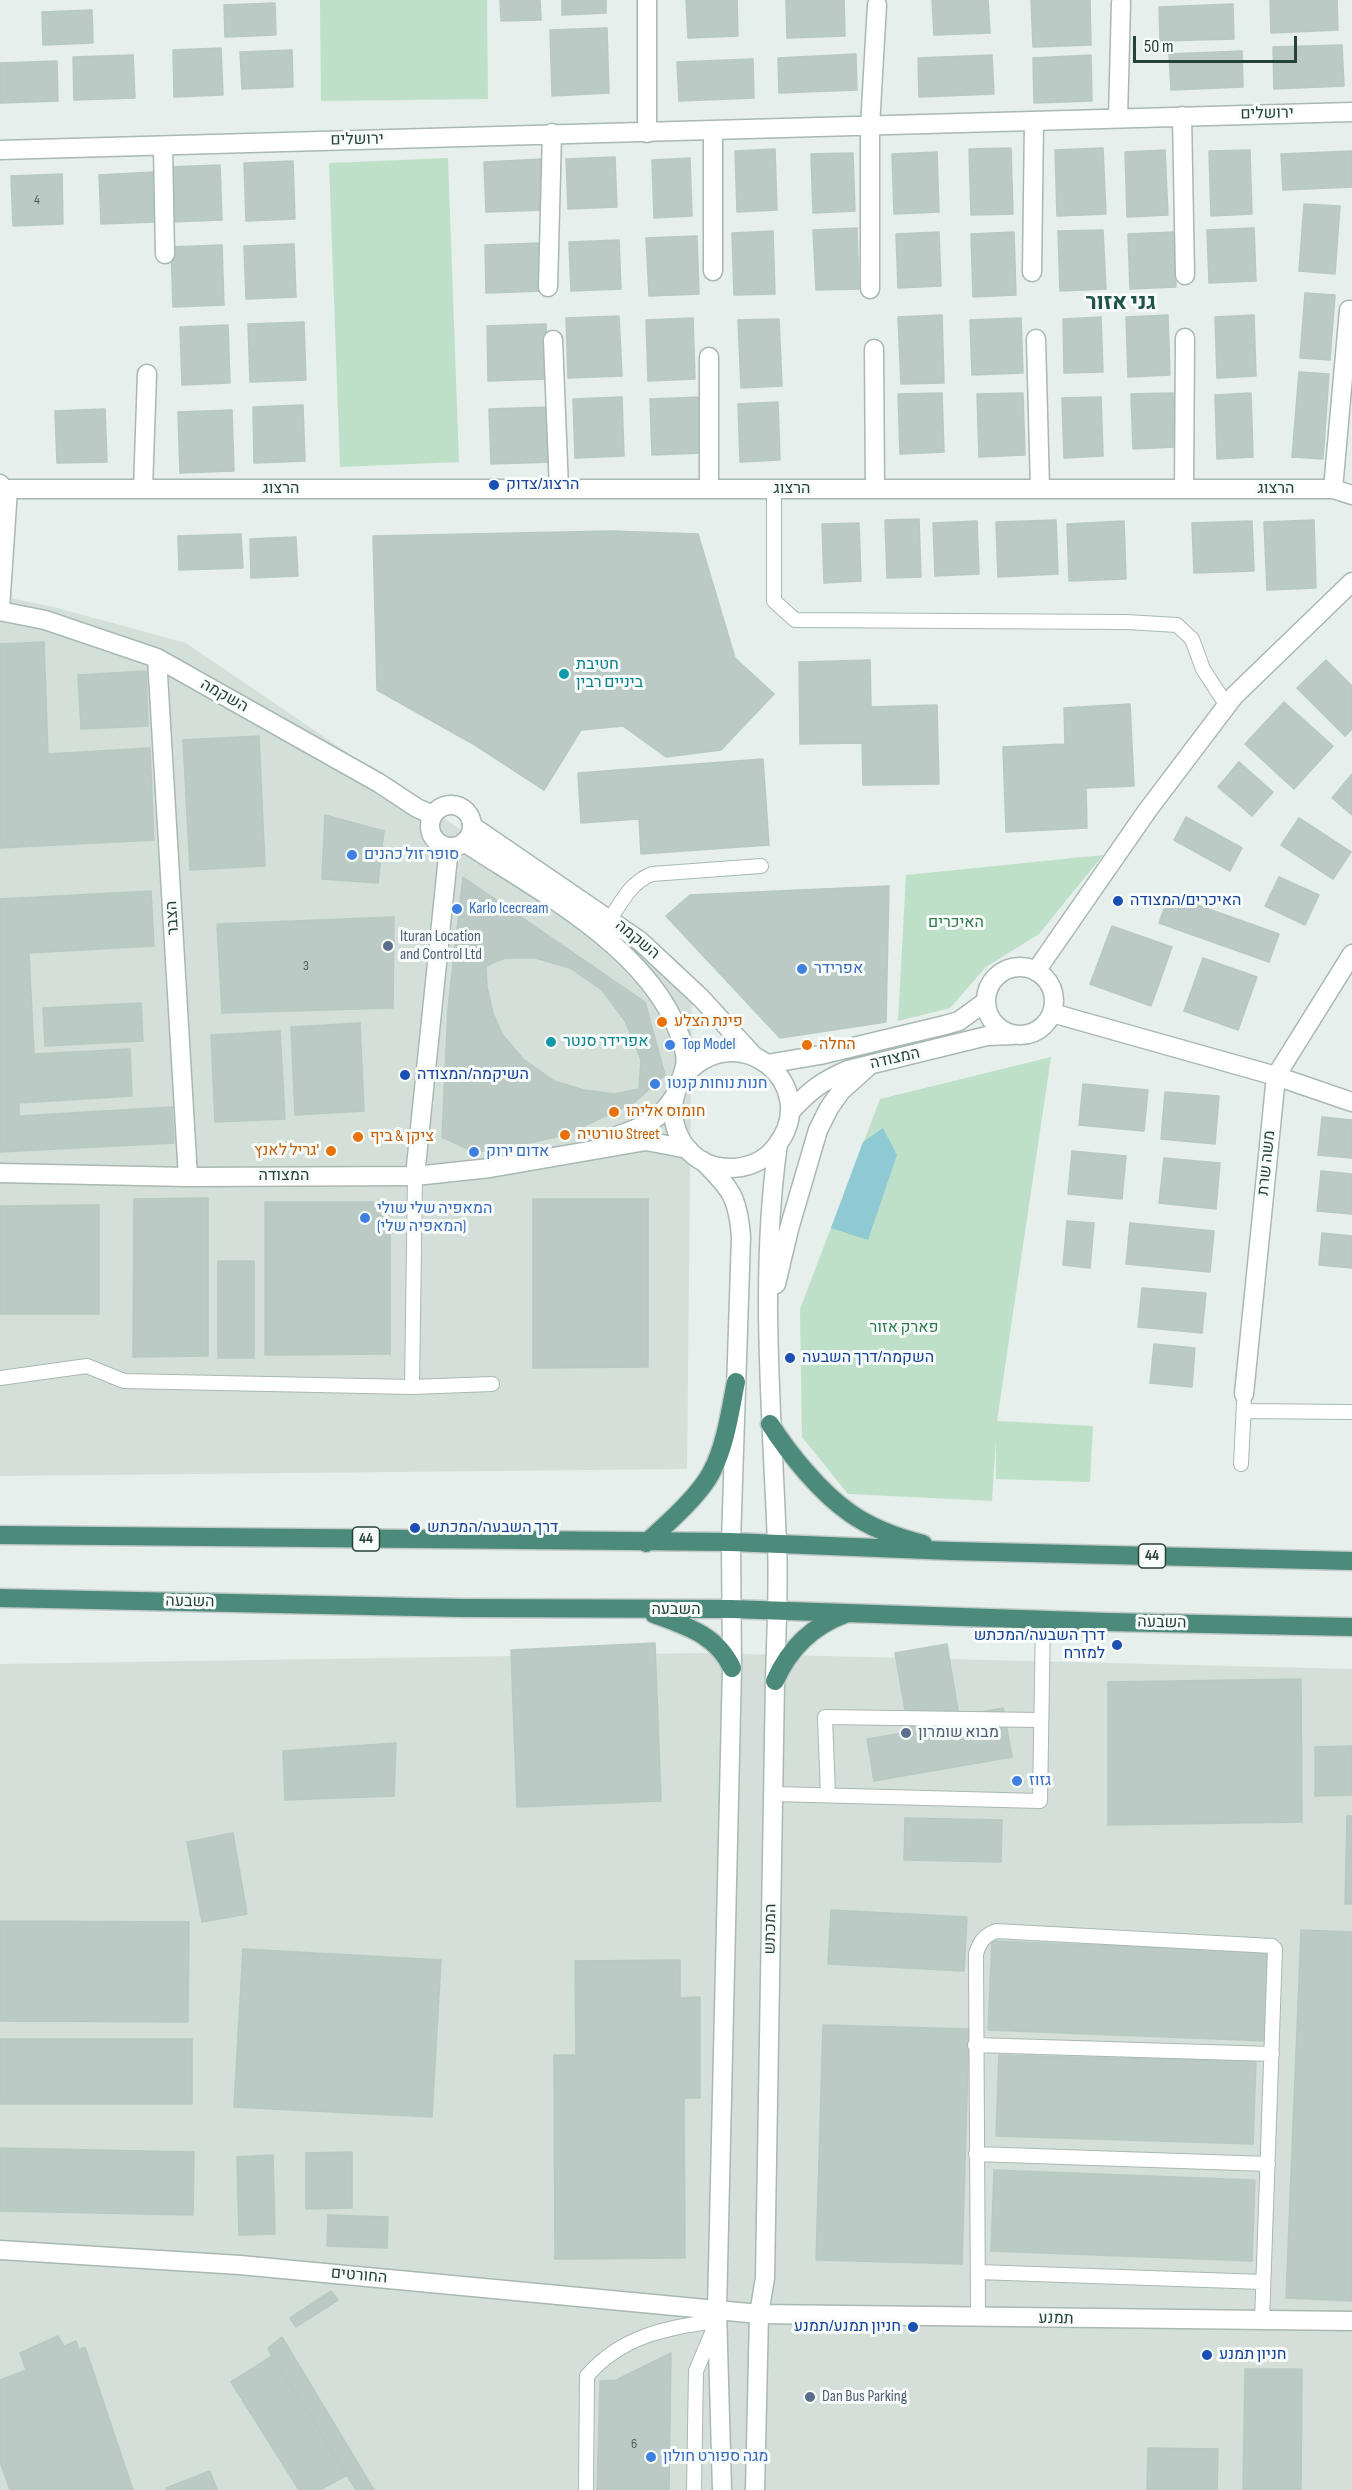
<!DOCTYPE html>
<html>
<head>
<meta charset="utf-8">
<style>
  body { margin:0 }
  #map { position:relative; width:1352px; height:2490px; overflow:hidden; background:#e6efeb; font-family:"Sofia Sans Condensed",sans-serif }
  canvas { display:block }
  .scale { position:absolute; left:1133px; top:36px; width:164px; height:27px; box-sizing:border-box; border:3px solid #24423a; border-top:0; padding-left:8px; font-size:18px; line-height:21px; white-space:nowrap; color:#24423a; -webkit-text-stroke:4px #f7fbf9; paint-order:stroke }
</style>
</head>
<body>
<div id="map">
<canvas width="1352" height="2490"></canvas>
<div class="scale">50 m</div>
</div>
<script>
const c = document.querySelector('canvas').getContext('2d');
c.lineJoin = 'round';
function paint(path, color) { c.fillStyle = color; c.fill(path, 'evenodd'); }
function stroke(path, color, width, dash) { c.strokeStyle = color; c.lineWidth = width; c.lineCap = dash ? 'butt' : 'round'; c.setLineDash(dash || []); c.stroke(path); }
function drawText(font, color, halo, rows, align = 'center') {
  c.font = font + ' "Sofia Sans Condensed",Heebo,sans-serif'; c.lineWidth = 6; c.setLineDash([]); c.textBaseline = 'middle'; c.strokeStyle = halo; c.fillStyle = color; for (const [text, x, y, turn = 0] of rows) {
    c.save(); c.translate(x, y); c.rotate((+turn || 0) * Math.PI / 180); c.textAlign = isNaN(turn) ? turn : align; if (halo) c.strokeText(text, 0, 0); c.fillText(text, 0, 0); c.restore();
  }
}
const built = new Path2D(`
  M0,596l54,11 132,36 506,344 -5,482 -687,7z
  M704,1653l648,16v821h-1352v-826z`);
const green = new Path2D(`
  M320,0h167l1,99 -167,2z
  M448,158l11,304 -119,5 -11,-304z
  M1103,855l-64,79 -53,33 -36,41 -52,13 8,-146z
  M1051,1057l-54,364 96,5 -3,56 -94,-3v-40l-4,62 -144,-7 -46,-57 -2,-128 80,-210z`);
const water = new Path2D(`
  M883,1128l14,27 -29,85 -37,-12 32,-86z`);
const building = new Path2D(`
  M500,0h40l1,20 -40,1z
  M562,0h44v13l-44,2z
  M686,0h51l1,36 -50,2z
  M786,0h58l1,36 -58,2z
  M932,0h56l2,33 -56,2z
  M1031,0h59l1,45 -58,2z
  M1270,0h67l1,30 -67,3z
  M275,3l1,32 -51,2 -1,-32z
  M1233,4l1,35 -74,2 -1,-34z
  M92,10l1,33 -50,2 -1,-33z
  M607,28l2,65 -57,3 -2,-66z
  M1342,45l2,41 -70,3 -1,-42z
  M221,48l2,47 -49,2 -1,-47z
  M292,50l1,37 -51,2 -2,-37z
  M1242,51l1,36 -72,3 -2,-36z
  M856,54l1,36 -78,3 -1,-35z
  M133,55l2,43 -61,2 -1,-43z
  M992,55l2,39 -75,3 -1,-39z
  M1091,55l1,46 -58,2 -1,-45z
  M753,59l1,39 -75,3 -2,-39z
  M57,61l1,40 -58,2v-40z
  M1011,148l2,66 -42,1 -2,-66z
  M1103,148l3,66 -49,2 -2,-66z
  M775,149l2,61 -40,2 -2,-61z
  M1165,150l3,65 -41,2 -2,-65z
  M1250,150l2,64 -41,2 -2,-65z
  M1352,151v36l-69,3 -2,-36z
  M937,152l2,60 -45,2 -2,-60z
  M853,153l2,58 -42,2 -2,-59z
  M615,157l2,50 -49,2 -2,-50z
  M690,158l2,58 -38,2 -2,-58z
  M544,159l2,51 -60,2 -2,-50z
  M293,161l2,58 -49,2 -2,-58z
  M220,165l2,55 -52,2 -2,-55z
  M153,172l2,50 -54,2 -2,-49z
  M62,174l1,50 -50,2 -2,-50z
  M1304,204l36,2 -5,68 -36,-3z
  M857,228l2,61 -43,1 -3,-60z
  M1254,228l2,53 -47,2 -2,-53z
  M1103,230l3,59 -46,2 -2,-60z
  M773,231l2,63 -41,1 -2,-62z
  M939,232l2,54 -43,2 -2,-54z
  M1014,232l2,63 -43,2 -2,-63z
  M1174,232l2,55 -46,2 -2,-55z
  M697,236l2,58 -50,2 -3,-58z
  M619,240l2,49 -50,2 -2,-49z
  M541,243l2,48 -57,2 -1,-48z
  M294,244l2,53 -50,2 -2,-53z
  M222,245l2,60 -51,2 -2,-60z
  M1305,293l30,2 -5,65 -30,-2z
  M942,315l2,68 -43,1 -3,-67z
  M1168,315l2,60 -42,2 -2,-60z
  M1254,315l2,61 -39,2 -2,-61z
  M619,316l3,60 -54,2 -2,-60z
  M1101,317l2,55 -39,1 -1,-54z
  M693,318l2,61 -47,2 -2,-61z
  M1021,318l2,55 -51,2 -2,-55z
  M779,319l3,67 -41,2 -3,-68z
  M304,322l2,58 -56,2 -2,-58z
  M546,324l2,55 -60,2 -1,-55z
  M228,325l2,58 -48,2 -2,-58z
  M1299,372l30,2 -6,85 -31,-2z
  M942,393l2,59 -44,2 -2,-60z
  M1023,393l2,62 -46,2 -2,-63z
  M1173,393l2,54 -42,2 -2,-55z
  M1251,393l2,64 -36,2 -2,-64z
  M622,397l2,59 -49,2 -2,-59z
  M701,397l2,56 -51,2 -2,-56z
  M1101,397l2,59 -39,2 -2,-60z
  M778,402l2,58 -40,2 -2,-58z
  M303,405l2,56 -51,2 -1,-56z
  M551,407l2,55 -62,2 -2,-55z
  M105,409l2,53 -50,1 -2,-52z
  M232,410l2,61 -54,2 -2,-61z
  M919,519l2,58 -34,1 -2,-58z
  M1056,520l2,54 -60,3 -2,-55z
  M1314,520l2,68 -49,2 -3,-68z
  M977,521l2,53 -44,2 -2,-53z
  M1124,521l2,58 -57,2 -2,-57z
  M1252,521l2,50 -60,2 -2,-50z
  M859,523l2,58 -37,2 -2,-59z
  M611,531l87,3 37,124 39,36 -53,56 -55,7 -43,-31 -42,4 -37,60 -69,-45 -98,-55 -4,-154z
  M241,534l2,34 -64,2 -1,-34z
  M296,537l2,39 -47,2 -1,-39z
  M44,642l4,112 102,-6 4,92 -154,8v-204z
  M870,660l1,47 66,-2 2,79 -76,1 -1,-42 -62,1 -1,-82z
  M1326,660l26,26v43l-7,7 -48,-48z
  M146,671l2,55 -67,3 -3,-54z
  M1284,702l49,44 -39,43 -49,-45z
  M1130,704l4,82 -48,2 1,40 -81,4 -3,-85 62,-3 -1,-36z
  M259,736l6,130 -75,4 -7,-130z
  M763,759l6,86 -128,9 -2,-35 -58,4 -3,-50z
  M1239,762l34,30 -21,24 -34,-29z
  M1352,774v41l-20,-17z
  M325,815l59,16 -6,52 -56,-4z
  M1186,817l56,31 -12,23 -56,-31z
  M1299,818l52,34 -18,27 -52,-34z
  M463,877l182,125 20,73 -30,27 -70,33 -69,15 -22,2 -32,-15 6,-129z
  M1279,877l40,18 -14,30 -40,-19z
  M889,886l-3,136 -106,16 -114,-122 24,-21z
  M151,891l3,55 -125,7 5,101 96,-5 2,47 -113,7v13l153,-9 2,36 -174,9v-253z
  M1169,895l110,39 -10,28 -110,-39z
  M394,917l-1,91 -171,5 -5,-89z
  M1112,926l60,21 -21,59 -61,-22z
  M505,958h30l35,10 32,22 23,31 16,39 -2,29 -25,5 -30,-4 -30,-9 -31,-22 -21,-25 -9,-21 -6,-26 -1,-21z
  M1203,958l54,19 -19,53 -54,-19z
  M141,1003l2,38 -98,5 -2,-38z
  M360,1023l4,88 -69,4 -4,-88z
  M280,1031l5,88 -70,3 -4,-87z
  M1083,1084l65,6 -4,41 -65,-6z
  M1165,1092l54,4 -4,48 -54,-5z
  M1322,1117l30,3v38l-34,-3z
  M1072,1151l54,5 -4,43 -54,-5z
  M1164,1158l56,5 -4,46 -57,-6z
  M1321,1171l31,3v40l-35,-3z
  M208,1198v158l-75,1 1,-158z
  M533,1199h115v168l-115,1z
  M265,1202h125v152l-125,1z
  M99,1205v109h-99v-108z
  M1067,1221l27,2 -4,45 -27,-3z
  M1130,1223l84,8 -4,41 -84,-8z
  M1322,1233l30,3v32l-33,-3z
  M218,1261h36v97h-36z
  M1142,1288l64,5 -4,40 -64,-6z
  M1154,1344l41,4 -3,39 -42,-4z
  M655,1643l6,158 -144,6 -6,-157z
  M947,1644l12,72 44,-8 9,49 -138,24 -7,-42 42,-7 -14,-79z
  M1301,1679l1,143 -194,3v-143z
  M396,1743l-2,53 -109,4 -2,-49z
  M1352,1746v49l-37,1v-49z
  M1347,1816h5v88h-7z
  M905,1818l97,2 -1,42 -97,-2z
  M233,1833l14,81 -45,8 -15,-80z
  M831,1910l136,7 -3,54 -136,-7z
  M0,1921l189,1 -1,100 -188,-1z
  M1301,1930l51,2v369l-66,-3z
  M992,1941l278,11 -3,89 -279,-11z
  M243,1949l198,11 -9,157 -198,-10z
  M680,1960v38l20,-1v101h-16l1,160 -130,1 -1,-204h22l-1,-94z
  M823,2025l146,4 -7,235 -146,-4z
  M0,2039h192v65h-192z
  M999,2055l257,7 -3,82 -257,-8z
  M0,2148l194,4 -1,63 -193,-4z
  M352,2152v56l-46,1v-56z
  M273,2155l2,79 -36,1 -2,-78z
  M994,2170l261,10 -3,81 -261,-10z
  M328,2215l60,2 -1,31 -60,-2z
  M331,2291l7,9 -42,27 -6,-9z
  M58,2336l6,10 12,-5 3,9 6,-3 48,143h-123l-10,-28v-82l26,-10 -6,-17z
  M282,2337l92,153h-18l-84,-134 -4,-8z
  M671,2353l-2,137h-72l3,-109 16,-1z
  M272,2356l75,119 -27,15h-21l-68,-108z
  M1245,2369h57l-1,121h-58z
  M1148,2448l70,1 -1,41h-70z
  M210,2471l7,19h-50l-1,-2z`);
const service = new Path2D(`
  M774,489v112l21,19 331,2 51,3 15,14 11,30 24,37
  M610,919c12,-18 21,-37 42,-45l109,-8
  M0,1378l87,-12 37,15 288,6 80,-3
  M412,1387l3,-211
  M1244,1411l108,1
  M1241,1464l3,-61
  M774,1794l266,7 3,-181
  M828,1795l-3,-78 215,3
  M975,2045l297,9
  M976,2154l292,10
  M978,2272l285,10
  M978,2318l-2,-364c4,-13 8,-18 20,-23l276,15 3,3 -13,372
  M586,2490l1,-114c34,-40 81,-49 130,-55l-21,50 -2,119`);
const minor = new Path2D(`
  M1182,116l3,159
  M1118,118l3,-115
  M713,131v140
  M647,133v-133
  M163,147l2,107
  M0,150l1352,-38
  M1032,272l2,-151
  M548,287l4,-154
  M870,289v-163l7,-121
  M1036,339l4,149
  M553,340l6,149
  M874,349l1,140
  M0,484l3,5h1330l19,6
  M709,488v-131
  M1184,488l1,-150
  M143,489l4,-115
  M1333,489l16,-179
  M0,609l8,-120
  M0,611l45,9 112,38 222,125 38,25 16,7
  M157,658l31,519
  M1036,971l111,-160 87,-115 118,-114
  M608,1139c29,-11 49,-14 66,-42
  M0,1173l188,4 227,-1 75,-8 156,-27 42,8
  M415,1176l34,-329
  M1244,1394l32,-318 76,26
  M0,2250l240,15 519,49 593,7`);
const tertiary = new Path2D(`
  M430 826a21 21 0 1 1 42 0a21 21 0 1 1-42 0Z
  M472,826l168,115 61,57 52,57
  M464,842c77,51 196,111 220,207 5,17 -3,28 -8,43 -7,20 -1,44 13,59 24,25 68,22 88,-6 46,-60 -40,-132 -94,-68
  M986 1001a34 34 0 1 1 68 0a34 34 0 1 1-68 0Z
  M1052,1013l224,63 76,-122
  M767,1064l53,-9 125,-30 14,-4 26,-19
  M790,1112c19,-21 32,-31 58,-42l139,-34 26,-1
  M703,1161c28,28 35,36 38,76l-10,305 1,126 -15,642 5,180
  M776,1284l13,-55 29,-99 11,-22 12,-17 29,-26
  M755,2490l4,-176 6,-36 10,-597c1,-46 4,-91 2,-137 -5,-133 -18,-267 1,-400`);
const trunk = new Path2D(`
  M770,1424c19,30 51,69 80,89 21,15 49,25 73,31
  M0,1535l731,7 220,9 401,10
  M646,1543c20,-18 55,-49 66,-72 14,-27 18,-60 24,-89
  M0,1598l461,10 270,1 376,13 245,5
  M654,1614c32,12 63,21 78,54
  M775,1681c14,-32 37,-55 70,-67`);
const markers = [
  [494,485,6,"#1a4fb4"],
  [564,674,6,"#0f9aa8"],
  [352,855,6,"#3f7fe0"],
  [1118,901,6,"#1a4fb4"],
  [457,909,6,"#3f7fe0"],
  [388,946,6,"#5c6f8a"],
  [802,969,6,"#3f7fe0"],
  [662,1022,6,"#e8710a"],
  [551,1042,6,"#0f9aa8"],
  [670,1045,6,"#3f7fe0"],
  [807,1045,6,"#e8710a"],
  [405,1075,6,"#1a4fb4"],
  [655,1084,6,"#3f7fe0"],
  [614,1112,6,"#e8710a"],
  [565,1135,6,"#e8710a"],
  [358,1137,6,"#e8710a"],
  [331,1151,6,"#e8710a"],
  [474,1152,6,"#3f7fe0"],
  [365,1218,6,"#3f7fe0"],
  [790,1358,6,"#1a4fb4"],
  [415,1528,6,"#1a4fb4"],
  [1117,1645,6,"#1a4fb4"],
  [906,1733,6,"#5c6f8a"],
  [1017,1781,6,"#3f7fe0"],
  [913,2327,6,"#1a4fb4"],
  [1207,2355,6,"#1a4fb4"],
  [810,2397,6,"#5c6f8a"],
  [651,2457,6,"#3f7fe0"]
];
const numberNames = [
  ["4",37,200],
  ["3",306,966],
  ["6",634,2444]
];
const shields = [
  [366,1539,27],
  [1152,1556,27]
];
const shieldNames = [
  ["44",366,1539],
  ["44",1152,1556]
];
const streetNames = [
  ["ירושלים",1267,114,-1],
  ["ירושלים",357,140,-1],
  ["הרצוג",281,489],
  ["הרצוג",792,489],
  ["הרצוג",1276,489],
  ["השקמה",224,696,29],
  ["הצבר",173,918,-93],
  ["השקמה",637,940,39],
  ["המצודה",895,1059,-13],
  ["משה שרת",1267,1163,-84],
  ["המצודה",284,1176],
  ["השבעה",190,1602,1],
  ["השבעה",676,1610],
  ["השבעה",1162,1623,1],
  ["המכתש",771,1929,-89],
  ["החורטים",359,2276,5],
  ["תמנע",1056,2319,1]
];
const transitNames = [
  ["הרצוג/צדוק",506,485],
  ["האיכרים/המצודה",1130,901],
  ["השיקמה/המצודה",417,1075],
  ["השקמה/דרך השבעה",802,1358],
  ["דרך השבעה/המכתש",427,1528],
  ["דרך השבעה/המכתש",1105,1636,"right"],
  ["למזרח",1105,1654,"right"],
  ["חניון תמנע/תמנע",901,2327,"right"],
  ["חניון תמנע",1219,2355]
];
const cultureNames = [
  ["חטיבת",576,665],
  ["ביניים רבין",576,683],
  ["אפרידר סנטר",563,1042]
];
const shopNames = [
  ["סופר זול כהנים",364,855],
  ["Karlo Icecream",469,909],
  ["אפרידר",814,969],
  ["Top Model",682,1045],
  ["חנות נוחות קנטו",667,1084],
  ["אדום ירוק",486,1152],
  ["המאפיה שלי שולי",377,1209],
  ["(המאפיה שלי)",377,1227],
  ["גזוז",1029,1781],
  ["מגה ספורט חולון",663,2457]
];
const parkNames = [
  ["האיכרים",956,923],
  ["פארק אזור",904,1328]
];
const serviceNames = [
  ["Ituran Location",400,937],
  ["and Control Ltd",400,955],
  ["מבוא שומרון",918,1733],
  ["Dan Bus Parking",822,2397]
];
const foodNames = [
  ["פינת הצלע",674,1022],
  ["החלה",819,1045],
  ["חומוס אליהו",626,1112],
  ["טורטיה Street",577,1135],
  ["ציקן & ביף",370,1137],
  ["גריל לאנץ'",319,1151,"right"]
];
const districtNames = [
  ["גני אזור",1121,303]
];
paint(built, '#d4dfda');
paint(green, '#bfe0c8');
paint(water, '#8ec9d4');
paint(building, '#bbcac4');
stroke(building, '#b8c9c2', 1.5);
stroke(service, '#a8b8b2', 16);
stroke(minor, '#a8b8b2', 21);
stroke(tertiary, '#a8b8b2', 21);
stroke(trunk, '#c2cac8', 21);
stroke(service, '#fff', 14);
stroke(minor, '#fff', 18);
stroke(tertiary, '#fff', 18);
stroke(trunk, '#4c8a7c', 18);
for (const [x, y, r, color] of markers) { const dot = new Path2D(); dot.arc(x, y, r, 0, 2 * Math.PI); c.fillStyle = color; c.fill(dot); stroke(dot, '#f7fbf9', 2); }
drawText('14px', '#4a645c', null, numberNames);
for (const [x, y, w] of shields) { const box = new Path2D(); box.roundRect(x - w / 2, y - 12, w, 24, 4.5); c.fillStyle = '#f7fbf9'; c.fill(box); stroke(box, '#24423a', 1.5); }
drawText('bold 15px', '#24423a', null, shieldNames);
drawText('16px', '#24423a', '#f7fbf9', streetNames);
drawText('16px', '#164399', '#f7fbf9', transitNames, 'left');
drawText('16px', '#0d838f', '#f7fbf9', cultureNames, 'left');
drawText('16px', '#366cbe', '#f7fbf9', shopNames, 'left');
drawText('16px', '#2d7a4b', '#f7fbf9', parkNames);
drawText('16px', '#4e5e75', '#f7fbf9', serviceNames, 'left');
drawText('16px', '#c56008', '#f7fbf9', foodNames, 'left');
drawText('bold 22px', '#1f5548', '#f7fbf9', districtNames);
</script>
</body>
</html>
